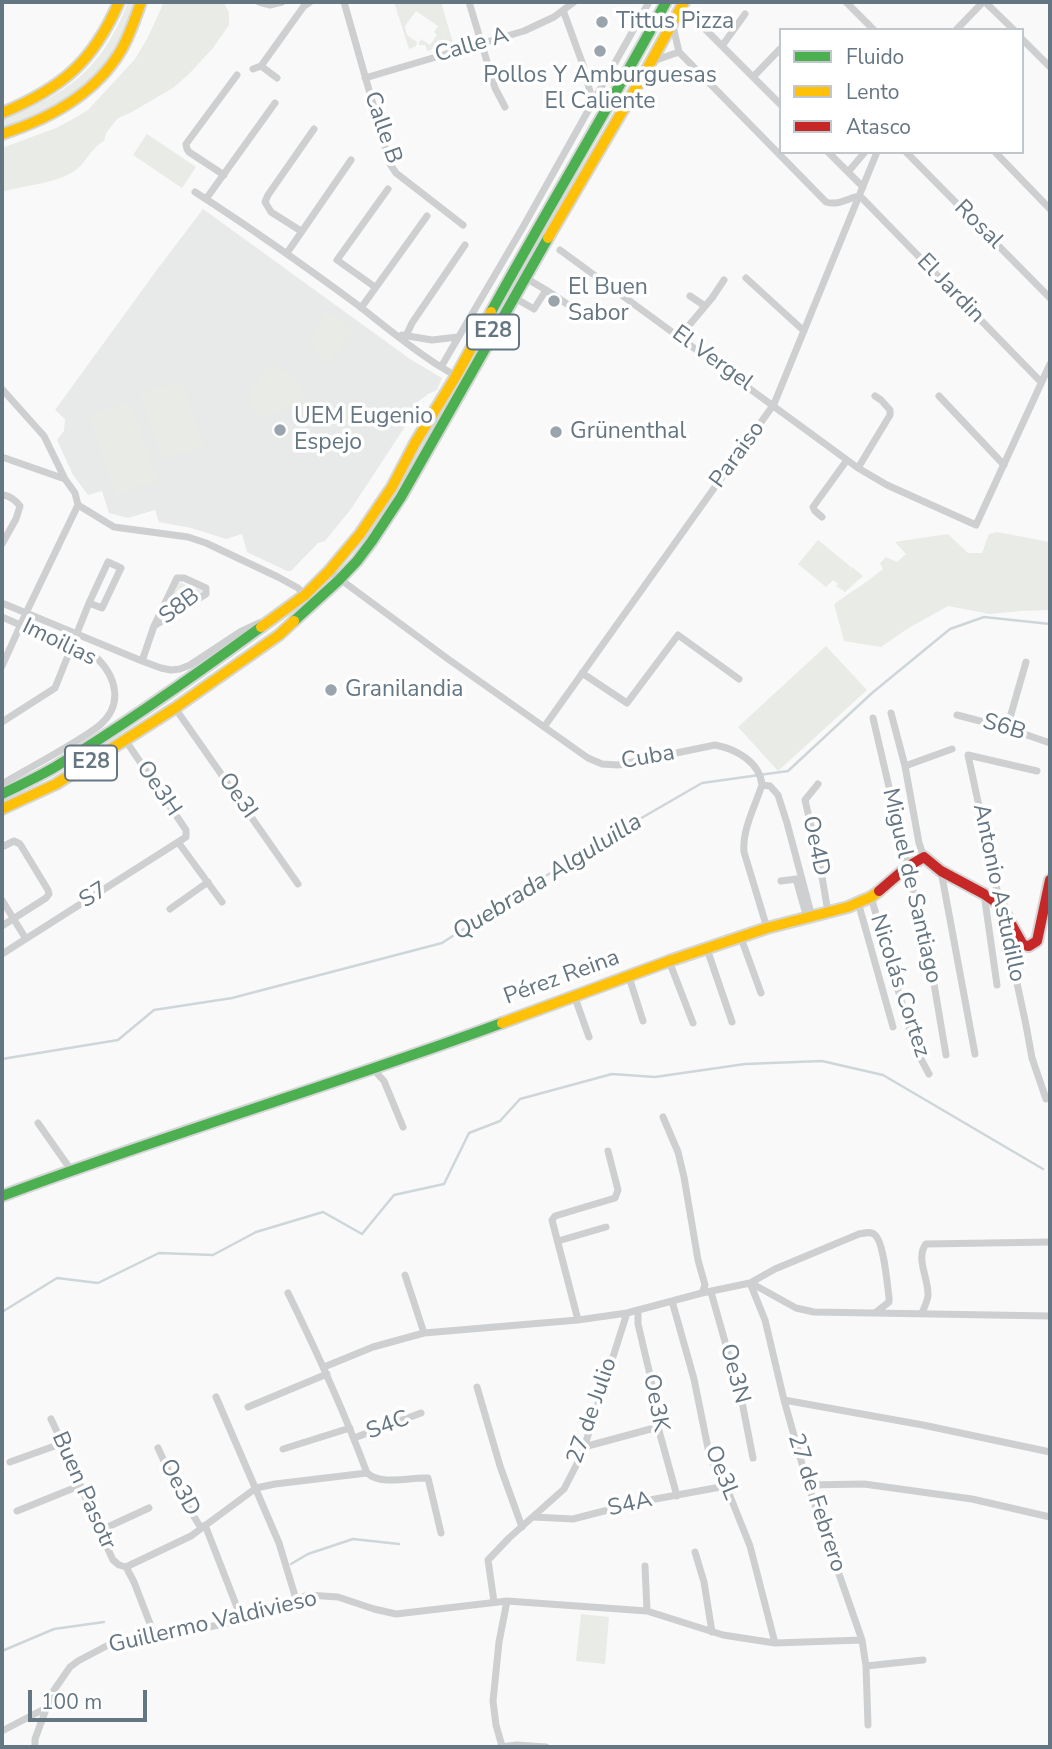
<!DOCTYPE html>
<html>
<head>
<meta charset="utf-8">
<style>
  body { margin:0 }
  #map { position:relative; width:1052px; height:1749px; overflow:hidden; background:#f9f9f9; font-family:"Nunito Sans",sans-serif }
  canvas { display:block }
  .frame { position:absolute; inset:0; border:4px solid #657683; pointer-events:none }
  .legend { position:absolute; left:779px; top:28px; width:245px; height:126px; box-sizing:border-box; background:#fff; border:2px solid #c1c8cd; margin:0; padding:9px 12px; list-style:none; font-size:21px; color:#657683 }
  .legend li { display:flex; align-items:center; gap:14px; height:35px }
  .legend b { width:35px; border:2px solid #c1c8cd }
  .scale { position:absolute; left:28px; top:1690px; width:119px; height:32px; box-sizing:border-box; border:4px solid #657683; border-top:0; padding-left:9px; font-size:21px; line-height:24px; white-space:nowrap; color:#657683; -webkit-text-stroke:5px #fff; paint-order:stroke }
</style>
</head>
<body>
<div id="map">
<canvas width="1052" height="1749"></canvas>
<div class="frame"></div>
<ul class="legend">
<li><b style="height:9px;background:#4caf50"></b>Fluido</li>
<li><b style="height:9px;background:#ffc107"></b>Lento</li>
<li><b style="height:9px;background:#c62828"></b>Atasco</li>
</ul>
<div class="scale">100 m</div>
</div>
<script>
const c = document.querySelector('canvas').getContext('2d');
c.lineJoin = 'round';
function paint(path, color) { c.fillStyle = color; c.fill(path, 'evenodd'); }
function stroke(path, color, width, dash) { c.strokeStyle = color; c.lineWidth = width; c.lineCap = dash ? 'butt' : 'round'; c.setLineDash(dash || []); c.stroke(path); }
function drawText(font, color, halo, rows, align = 'center') {
  c.font = font + ' "Nunito Sans",sans-serif'; c.lineWidth = 7; c.setLineDash([]); c.textBaseline = 'middle'; c.strokeStyle = halo; c.fillStyle = color; for (const [text, x, y, turn = 0] of rows) {
    c.save(); c.translate(x, y); c.rotate((+turn || 0) * Math.PI / 180); c.textAlign = isNaN(turn) ? turn : align; if (halo) c.strokeText(text, 0, 0); c.fillText(text, 0, 0); c.restore();
  }
}
const built = new Path2D(`
  M203,209l207,150 32,19 -5,12 -9,4 -14,11v8l-63,96 -26,32 -7,2 -27,28h-4l-40,-19 -5,-18 -16,5 -35,-11 -32,-6 -4,-12 -27,8 -19,-5 -7,-22 -14,4 -15,-20 -16,-35 7,-9 1,-12 -10,-9 104,-143z`);
const green = new Path2D(`
  M128,2h9c-6,13 -11,27 -18,40 -24,46 -70,70 -117,87v-9c66,-27 99,-49 126,-118z
  M164,2h60l5,11v12l-16,23 -24,26 -16,14 -43,25 -12,5 -12,15 -2,8c-12,6 -17,20 -27,28 -19,15 -53,16 -75,23v-44l54,-20 17,-9 15,-9 47,-51 13,-22z
  M394,2h47l12,41 -26,8 -2,-6h-7l3,-6 9,6 7,-10 -3,-3 4,-6 -22,-15 -11,15 2,9 10,7 -1,4 -7,3z
  M147,134l49,33 -14,21 -49,-33z
  M327,311l27,18 -24,34 -16,-12 -5,-12z
  M272,362l27,20 7,20 -49,17 -9,-25z
  M181,380l23,66 -41,14 -23,-66z
  M130,402l27,78 -41,14 -27,-78z
  M997,532l53,10v68l-29,1 -31,3 -42,-8 -41,23 -26,18 -37,-6 -10,-37 35,-24 14,-11 -3,-6 6,-6 11,5 9,-8 -11,-12 53,-8 20,19h14l7,-19z
  M818,540l33,27 -3,4 4,-4 11,9 -18,16 -9,-6 2,-2 -5,-4 -7,7 -28,-23z
  M178,582l23,8 1,2 -39,24z
  M826,646l41,44 -89,81 -40,-44z
  M581,1614l28,3 -4,47 -29,-3z`);
const stream = new Path2D(`
  M2,1059l116,-19 36,-30 78,-12 210,-55 144,-93 116,-67 86,-12 84,-78 78,-64 34,-12 66,7
  M2,1312l55,-34 41,5 61,-30 54,2 43,-23 67,-20 39,22 32,-39 50,-11 25,-51 31,-12 20,-22 92,-25 43,3 90,-13 77,-3 61,14 160,94
  M291,1564l17,-10 45,-15 46,5
  M2,1651l52,-22 50,-7`);
const street = new Path2D(`
  M259,2l11,3 12,-3
  M344,2l46,162 6,9 67,52
  M469,2l26,86 10,19
  M846,2l28,28
  M985,2l29,28
  M682,6l99,99
  M563,10l20,55 10,38
  M673,26l6,26 147,150c12,4 22,-4 34,-6l181,186
  M956,30l27,-28
  M1022,39l28,28
  M722,46l23,-32
  M653,61l26,-9
  M261,66l16,12
  M253,69l8,-3 43,-60 6,-4
  M753,77l27,-28
  M365,78l159,-47 30,-14 20,-15
  M828,152l35,35
  M906,152l144,146
  M995,152l55,57
  M848,172l17,-20
  M224,175l-35,-23 -2,-3 -1,-5 51,-69
  M195,192c56,36 110,74 164,114 27,21 53,43 82,61
  M206,199l69,-96
  M301,231l-30,-19 -6,-10 3,-7 46,-66
  M560,250l298,218 29,17 89,40 74,-161
  M287,253l64,-93
  M746,278l58,53
  M375,287l-38,-27 51,-71
  M546,290l27,18
  M690,296l15,10
  M513,297l21,12 12,-19 -22,-13
  M361,308l66,-92
  M402,335l30,5 26,-3
  M406,336l6,-13 53,-78
  M680,336l32,-38 12,-18
  M456,376l-15,-9 82,-140 126,-225
  M2,389l42,47 21,43 10,14 3,12 36,22 74,10 18,6 72,34 20,11 8,9
  M939,396l65,69
  M2,457l63,22
  M858,468l32,-53v-5l-9,-10 -6,-4
  M2,495c6,0 14,5 18,11l-4,13 -14,25
  M822,517l-7,-6 -2,-4 34,-47
  M329,571l119,88 140,99 14,6 16,1 97,-20c21,4 45,17 47,40 -7,21 -20,45 -18,67l23,76
  M2,603l140,58 19,7 10,2 9,-1 10,-4 50,-33 19,-9
  M2,617l95,41c20,20 26,47 3,67 -11,9 -24,16 -37,24 -20,12 -41,23 -61,35
  M142,661l12,-35 23,-48h7l22,10v6l-52,32
  M2,666l24,-53 52,-108
  M582,673l45,30 51,-68 61,44
  M175,708l123,176
  M891,713l14,53 14,77 5,14
  M957,715l50,13 43,15
  M873,718l59,254 14,83
  M2,722l53,-34 34,-85 19,-41 13,6 -19,40 -13,-5
  M544,727l230,-323 103,-252
  M1007,728l19,-66
  M905,766l47,-17
  M1037,771l-69,-16 58,270 6,33 14,41
  M818,784l-13,16 15,65 8,47
  M762,785l8,1 8,9 9,28 25,94
  M178,842l44,60
  M2,847l12,-6 6,3 28,46 1,4 -3,4 -44,28
  M941,871l34,183
  M781,881l15,-2 11,39
  M984,894l13,91
  M871,897l44,151 14,26
  M2,900l24,39
  M858,902l35,125
  M170,909l38,-27
  M741,938l20,55
  M707,949l25,73
  M2,954l184,-117v-7l-60,-89
  M669,961l24,62
  M629,977l14,44
  M574,995l15,42
  M373,1069l11,12 19,46
  M663,1117l15,35 6,25 14,83 7,25 -3,8
  M38,1123l33,47
  M558,1241l48,-14
  M405,1275l19,58
  M750,1283l25,-14 84,-35c6,-1 12,-3 16,1 9,7 12,49 14,62v5l-14,11
  M751,1283l45,25 18,4 236,4
  M711,1292l31,110 11,56
  M288,1293c29,59 56,118 79,180
  M672,1301l22,78 16,79 16,28 24,60 25,97
  M638,1310v14l13,55 7,48 19,69
  M922,1313c2,-5 5,-11 6,-17 1,-17 -13,-38 -2,-52l124,-2
  M578,1320l-26,-100 3,-4 60,-18 3,-8 -10,-39
  M324,1367l49,-20 51,-14 154,-13 49,-7 75,-20 48,-10 15,37 19,80 24,85 54,155 4,26 2,59
  M477,1387l23,79 22,61
  M216,1397l63,146 17,56
  M784,1400l139,25 127,27
  M248,1407l79,-33
  M51,1419c22,46 40,94 62,141l6,5 7,2 8,15 20,52
  M354,1438l67,-25
  M584,1447l74,-20
  M158,1448l19,41 24,39
  M283,1449l67,-21
  M10,1462l53,-19
  M367,1473c15,13 43,4 61,5l13,55
  M808,1485l56,-1 108,15 78,18
  M17,1511l62,-25
  M534,1517l39,2 66,-17 87,-16
  M205,1525l37,95
  M99,1531l50,-23
  M695,1552l9,30 8,50
  M645,1566l2,45
  M126,1567l65,-31 65,-48 19,-4 92,-11
  M494,1602l-6,-42 21,-22 55,-49 18,-35 45,-141
  M866,1666l57,-6
  M2,1731l46,-24
  M502,1746l-6,-21 -3,-24 6,-59 8,-41
  M35,1747v-8l17,-46 18,-26 8,-6 36,-19 40,-8 45,-5 43,-9 66,-25 30,2 36,12 22,5 111,-13 140,10 76,24 52,8 87,-3
  M500,1747l17,-2 29,2`);
const fast = new Path2D(`
  M491,312c57,-104 118,-205 175,-310
  M294,621l45,-41 18,-19 15,-20 29,-44 147,-259
  M2,794c18,-9 36,-17 53,-27 71,-43 139,-91 206,-140
  M2,1196c165,-62 335,-112 500,-173`);
const slow = new Path2D(`
  M2,113c60,-25 91,-51 117,-111
  M2,134c47,-15 92,-39 118,-82 9,-15 15,-33 21,-50
  M548,238l99,-169 37,-67
  M261,627l44,-32 24,-24 31,-37 32,-47 23,-44 41,-67 35,-64
  M2,809l54,-25 119,-76 104,-73 15,-14
  M502,1023l167,-62 98,-33 81,-21 23,-10 8,-6`);
const jam = new Path2D(`
  M879,891l28,-24 17,-10 17,14 43,23 17,12 22,39 6,1 8,-5 13,-61`);
const markers = [
  [602,22,7,"#99a4ac"],
  [600,51,7,"#99a4ac"],
  [554,301,7,"#99a4ac"],
  [280,430,7,"#99a4ac"],
  [556,432,7,"#99a4ac"],
  [331,690,7,"#99a4ac"]
];
const shields = [
  [493,332,52],
  [91,763,52]
];
const shieldNames = [
  ["E28",493,332],
  ["E28",91,763]
];
const poiNames = [
  ["Tittus Pizza",616,22],
  ["Pollos Y Amburguesas",600,76,"center"],
  ["El Caliente",600,102,"center"],
  ["El Buen",568,288],
  ["Sabor",568,314],
  ["UEM Eugenio",294,417],
  ["Espejo",294,443],
  ["Grünenthal",570,432],
  ["Granilandia",345,690]
];
const streetNames = [
  ["Calle A",472,46,-16],
  ["Calle B",382,128,71],
  ["Rosal",978,225,45],
  ["El Jardin",950,289,46],
  ["El Vergel",712,359,36],
  ["Paraiso",738,455,-54],
  ["S8B",180,607,-37],
  ["Imoilias",59,643,26],
  ["S6B",1004,728,17],
  ["Cuba",648,758,-10],
  ["Oe3H",158,789,56],
  ["Oe3I",237,796,55],
  ["Oe4D",815,846,78],
  ["Miguel de Santiago",911,886,77],
  ["Antonio Astudillo",998,893,78],
  ["S7",94,896,-32],
  ["Pérez Reina",562,978,-20],
  ["Nicolás Cortez",899,986,72],
  ["Oe3N",734,1374,75],
  ["Oe3K",655,1403,79],
  ["27 de Julio",593,1411,-71],
  ["S4C",388,1426,-20],
  ["Oe3L",721,1473,68],
  ["Oe3D",179,1488,62],
  ["Buen Pasotr",83,1491,66],
  ["27 de Febrero",816,1503,72],
  ["S4A",630,1505,-13],
  ["Guillermo Valdivieso",213,1623,-13]
];
const waterNames = [
  ["Quebrada Alguluilla",548,878,-32]
];
paint(built, '#e8e9e9');
paint(green, '#e8ebe6');
stroke(stream, '#ced6d9', 2.5);
stroke(fast, '#d5d6d7', 14);
stroke(slow, '#d5d6d7', 14);
stroke(jam, '#d5d6d7', 14);
stroke(street, '#cecfd0', 7);
stroke(fast, '#4caf50', 10);
stroke(slow, '#ffc107', 10);
stroke(jam, '#c62828', 10);
for (const [x, y, r, color] of markers) { const dot = new Path2D(); dot.arc(x, y, r, 0, 2 * Math.PI); c.fillStyle = color; c.fill(dot); stroke(dot, '#fff', 2.5); }
for (const [x, y, w] of shields) { const box = new Path2D(); box.roundRect(x - w / 2, y - 17.5, w, 35, 5); c.fillStyle = '#fff'; c.fill(box); stroke(box, '#657683', 2); }
drawText('bold 21px', '#657683', null, shieldNames);
drawText('23px', '#657683', '#fff', poiNames, 'left');
drawText('23px', '#657683', '#fff', streetNames);
drawText('italic 24px', '#60757c', '#fff', waterNames);
</script>
</body>
</html>
